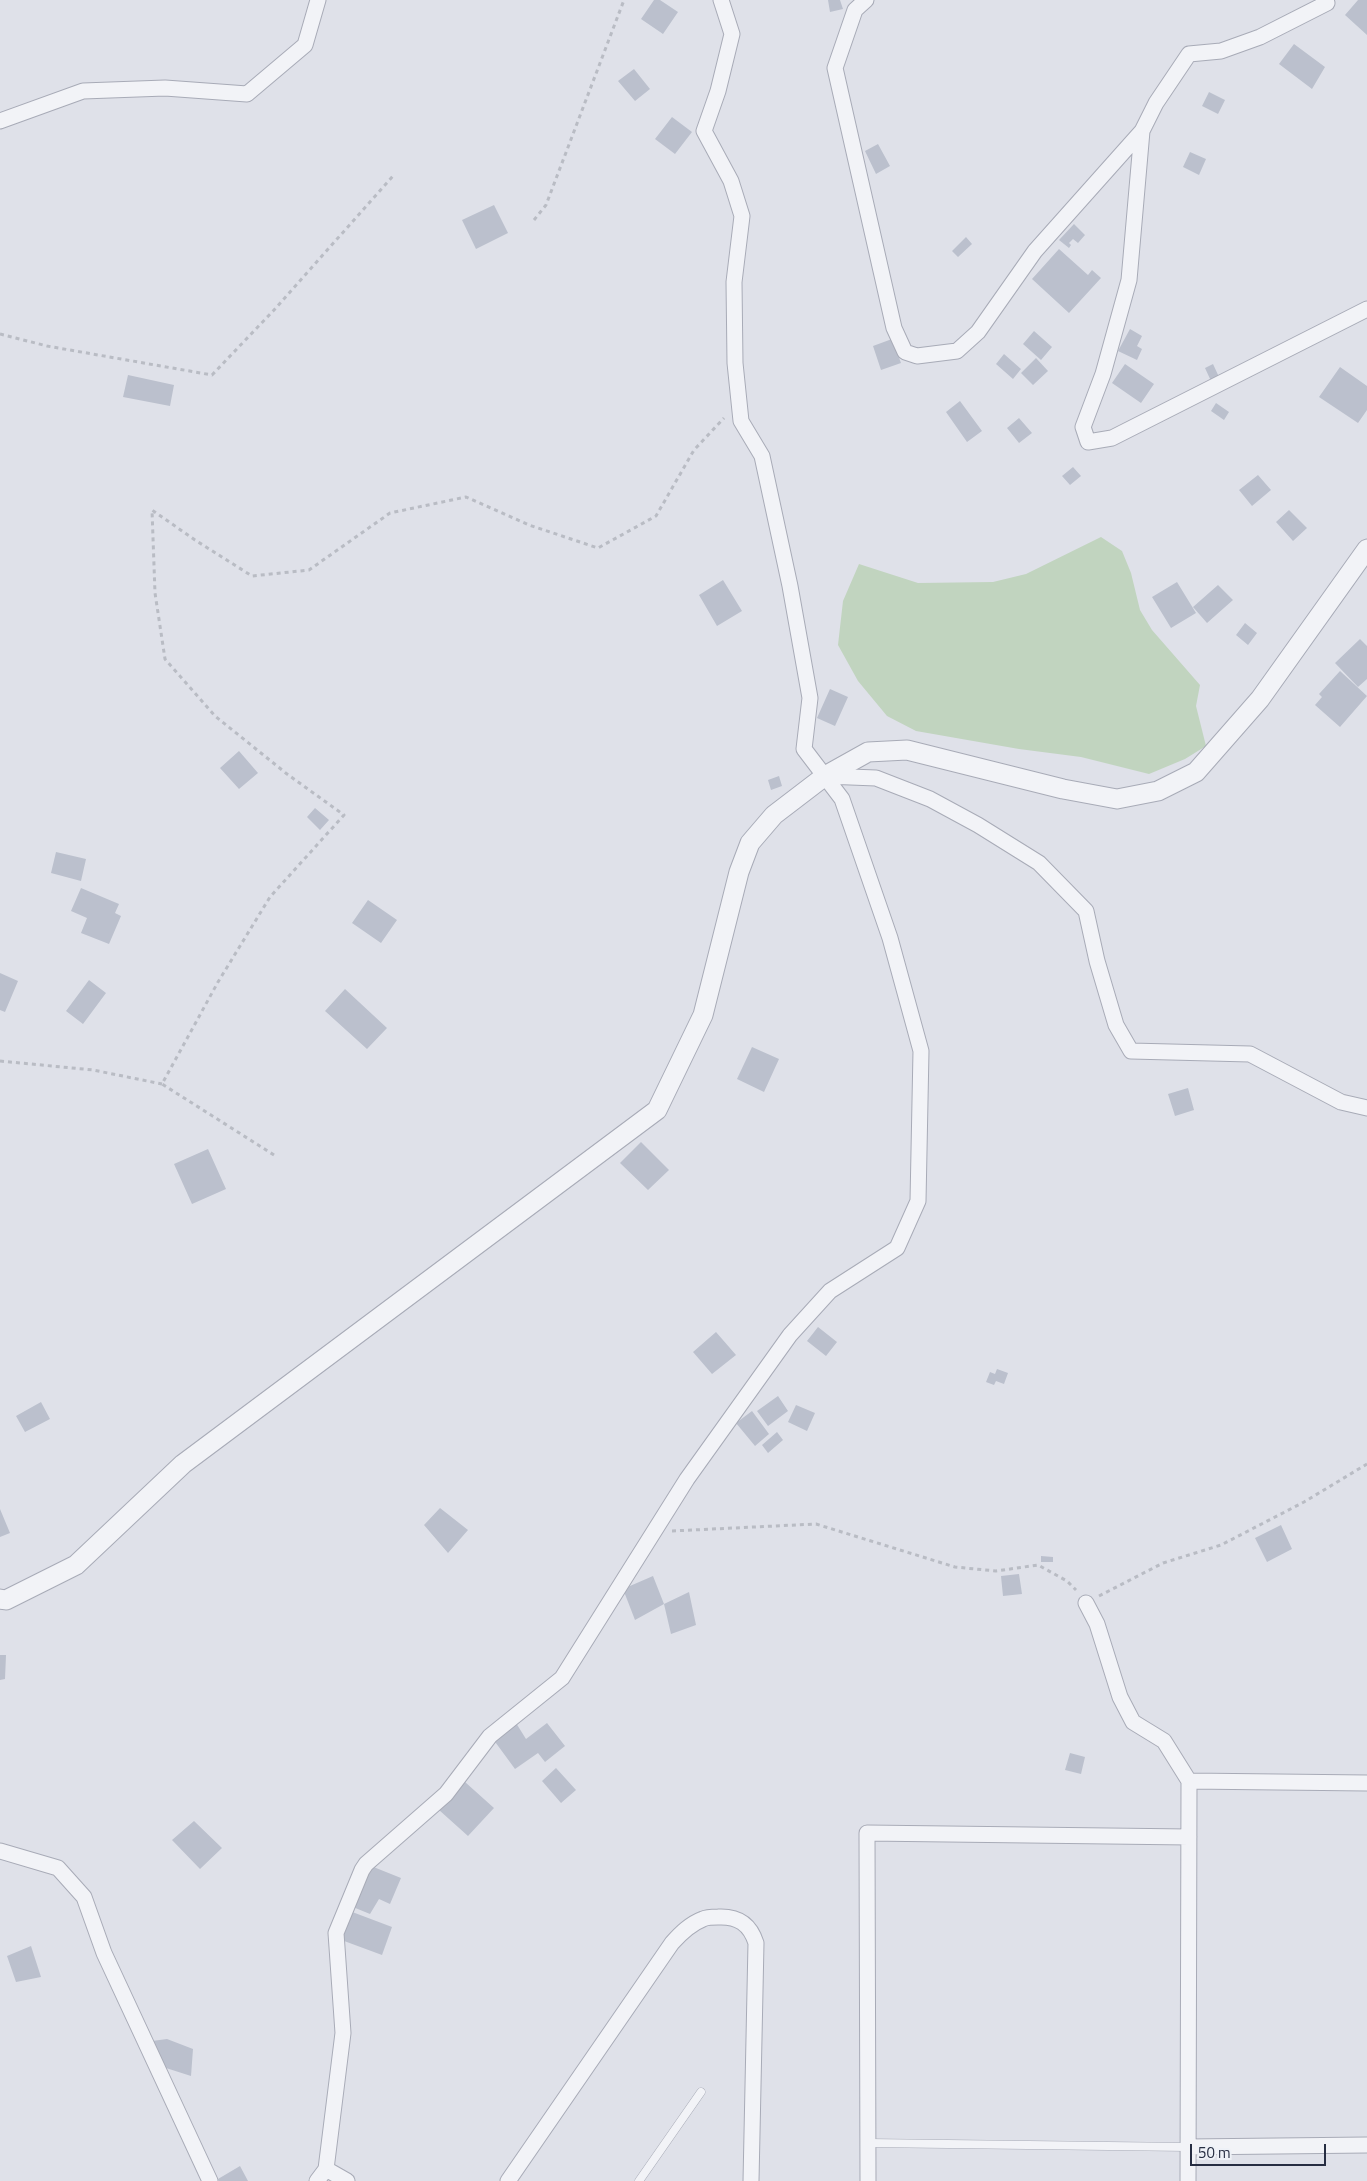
<!DOCTYPE html>
<html>
<head>
<meta charset="utf-8">
<style>
  body { margin:0 }
  #map { position:relative; width:1367px; height:2181px; overflow:hidden; background:#dfe1e9; font-family:"Titillium Web",sans-serif }
  canvas { display:block }
  .scale { position:absolute; left:1190px; top:2144px; width:136px; height:22px; box-sizing:border-box; border:2px solid #262d42; border-top:0; padding-left:6px; font-size:15px; line-height:18px; white-space:nowrap; color:#262d42; -webkit-text-stroke:4px #eef1f7; paint-order:stroke }
</style>
</head>
<body>
<div id="map">
<canvas width="1367" height="2181"></canvas>
<div class="scale">50 m</div>
</div>
<script>
const c = document.querySelector('canvas').getContext('2d');
c.lineJoin = 'round';
function paint(path, color) { c.fillStyle = color; c.fill(path, 'evenodd'); }
function stroke(path, color, width, dash) { c.strokeStyle = color; c.lineWidth = width; c.lineCap = dash ? 'butt' : 'round'; c.setLineDash(dash || []); c.stroke(path); }
const green = new Path2D(`
  M1101,537l21,14 9,22 9,37 12,20 48,55 -4,21 10,40 -21,13 -36,15 -68,-17 -62,-8 -103,-18 -29,-15 -29,-35 -20,-36 5,-44 16,-37 59,19 75,-1 33,-8z`);
const building = new Path2D(`
  M654,0h6l18,12 -15,22 -22,-15z
  M828,0h12l3,9 -13,3z
  M1358,0h9v35l-22,-20z
  M1294,44l31,23 -13,22 -33,-25z
  M634,69l16,20 -15,12 -17,-20z
  M1209,92l16,8 -7,14 -16,-8z
  M672,117l20,15 -17,22 -20,-15z
  M878,144l12,22 -14,8 -11,-23z
  M1190,152l16,7 -7,16 -16,-8z
  M494,205l14,28 -32,16 -14,-29z
  M1074,224l11,11 -7,8 -5,-4 -4,4 2,2 -2,3 -10,-8z
  M966,237l6,7 -14,13 -6,-6z
  M1059,249l29,26 4,-5 9,8 -32,35 -37,-34z
  M1130,329l12,7 -5,10 5,3 -5,11 -19,-9z
  M1034,331l18,16 -11,13 -18,-16z
  M892,339l9,24 -20,7 -8,-24z
  M1004,354l17,15 -8,10 -17,-15z
  M1036,358l12,13 -15,14 -12,-12z
  M1125,364l29,20 -13,19 -29,-20z
  M1213,364l6,13 -8,4 -6,-13z
  M1340,367l27,19v24l-9,13 -39,-26z
  M128,375l46,10 -4,21 -47,-9z
  M960,401l22,30 -15,11 -21,-30z
  M1216,403l13,9 -5,8 -13,-9z
  M1019,418l13,15 -13,10 -12,-15z
  M1073,467l8,9 -11,9 -8,-9z
  M1258,475l13,15 -19,16 -13,-16z
  M1289,510l18,18 -14,13 -17,-19z
  M723,580l19,31 -25,15 -18,-31z
  M1177,582l19,31 -25,15 -19,-31z
  M1218,585l15,15 -26,23 -14,-16z
  M1245,623l12,10 -9,12 -12,-10z
  M1360,639l7,7v33l-9,8 -23,-24z
  M1340,671l27,25 -27,31 -25,-22 7,-8 -3,-3z
  M830,689l18,8 -13,29 -18,-8z
  M239,751l19,22 -19,16 -19,-21z
  M779,776l3,10 -11,4 -3,-10z
  M315,808l14,12 -9,10 -13,-13z
  M56,852l30,7 -5,22 -30,-8z
  M81,888l38,16 -4,9 6,3 -12,28 -28,-11 6,-15 -16,-7z
  M368,900l29,20 -16,23 -29,-20z
  M0,973l18,8 -13,31 -5,-2z
  M89,980l17,13 -23,31 -17,-13z
  M345,989l42,39 -20,21 -42,-38z
  M752,1047l27,12 -15,33 -27,-13z
  M1188,1088l6,22 -19,6 -7,-22z
  M641,1142l28,28 -21,20 -28,-27z
  M208,1149l18,40 -34,15 -18,-40z
  M818,1327l19,15 -11,14 -19,-15z
  M716,1332l20,23 -24,19 -19,-22z
  M997,1369l11,4 -4,11 -8,-3 -2,4 -8,-3 4,-10 5,2z
  M778,1396l10,15 -20,15 -11,-15z
  M41,1402l9,17 -25,13 -9,-16z
  M796,1405l19,8 -8,18 -19,-9z
  M752,1411l17,23 -14,12 -19,-23z
  M777,1432l6,8 -15,13 -6,-8z
  M440,1508l28,22 -20,23 -24,-28z
  M0,1509l10,24 -10,4z
  M1281,1525l11,24 -25,13 -12,-24z
  M1041,1556l12,1v5h-12z
  M1019,1574l3,20 -19,2 -2,-20z
  M653,1576l11,28 -29,16 -12,-31z
  M689,1592l7,33 -25,9 -7,-30z
  M0,1655h6l-1,24 -5,1z
  M516,1723l10,16 21,-16 18,23 -20,16 -7,-9 -23,16 -22,-30z
  M1070,1753l15,4 -4,17 -16,-4z
  M556,1768l20,22 -15,13 -19,-22z
  M465,1782l29,26 -26,28 -29,-26z
  M194,1821l28,27 -22,21 -28,-29z
  M366,1864l35,14 -11,26 -11,-5 -9,15 -22,-9z
  M347,1910l45,17 -10,28 -46,-17z
  M31,1946l10,31 -25,5 -9,-26z
  M167,2039l26,10 -2,27 -25,-8 -14,-27z
  M240,2166l8,15h-29l-1,-2z`);
const path = new Path2D(`
  M534,220l12,-15 78,-205
  M0,334l47,12 165,29 62,-65 119,-134
  M0,1061l93,9 69,14
  M274,1155l-112,-71 56,-102 52,-85 74,-82 -57,-41 -72,-58 -50,-57 -10,-66 -3,-83 43,30 57,36 57,-6 81,-57 76,-16 63,28 69,23 58,-32 38,-66 30,-32
  M672,1531l144,-7 139,43 41,4 42,-6 29,16 9,9
  M1099,1596l64,-33 58,-18 83,-43 63,-38`);
const service = new Path2D(`
  M868,2143l320,4
  M639,2181l62,-89`);
const minor = new Path2D(`
  M866,0l-11,10 -20,58 59,260 11,24 12,4 40,-5 21,-19 57,-81 107,-120
  M1327,3l-67,34 -39,14 -32,3 -33,49 -14,28 -13,149 -26,94 -20,53 5,15 24,-4 255,-129
  M0,121l83,-30 82,-3 82,6 58,-49 13,-45
  M825,776l51,2 54,21 48,26 61,38 47,48 11,50 19,64 15,26 119,3 91,48 26,6
  M1086,1603l11,21 23,73 13,25 31,19 25,40 178,2
  M0,1851l58,17 26,29 20,56 106,228
  M1188,2147l179,-2
  M326,2169l21,12
  M317,2181l9,-12 17,-136 -7,-100 26,-63 4,-6 80,-70 44,-58 72,-58 125,-199 103,-144 40,-44 67,-43 21,-47 3,-150 -31,-113 -48,-139 -38,-50 6,-51 -20,-112 -28,-130 -21,-35 -6,-58 -1,-81 8,-66 -11,-35 -27,-50 14,-40 14,-57 -11,-34
  M508,2181l164,-238c9,-10 18,-19 31,-24 4,-2 10,-2 15,-2 20,-1 32,7 38,26l-5,238
  M868,2181l-1,-348 322,4
  M1188,2181l1,-400`);
const tertiary = new Path2D(`
  M0,1599l6,1 70,-35 107,-101 474,-354 46,-95 36,-143 11,-29 24,-28 51,-39 43,-24 39,-2 156,39 54,10 41,-8 38,-19 64,-73 107,-150`);
paint(green, '#c1d4bf');
paint(building, '#bbc0cd');
stroke(service, '#a8abb7', 9);
stroke(minor, '#a8abb7', 17);
stroke(tertiary, '#a8abb7', 21);
stroke(path, '#b9bcc4', 3, [4, 4]);
stroke(service, '#f2f3f7', 8);
stroke(minor, '#f2f3f7', 15);
stroke(tertiary, '#f2f3f7', 19);
</script>
</body>
</html>
